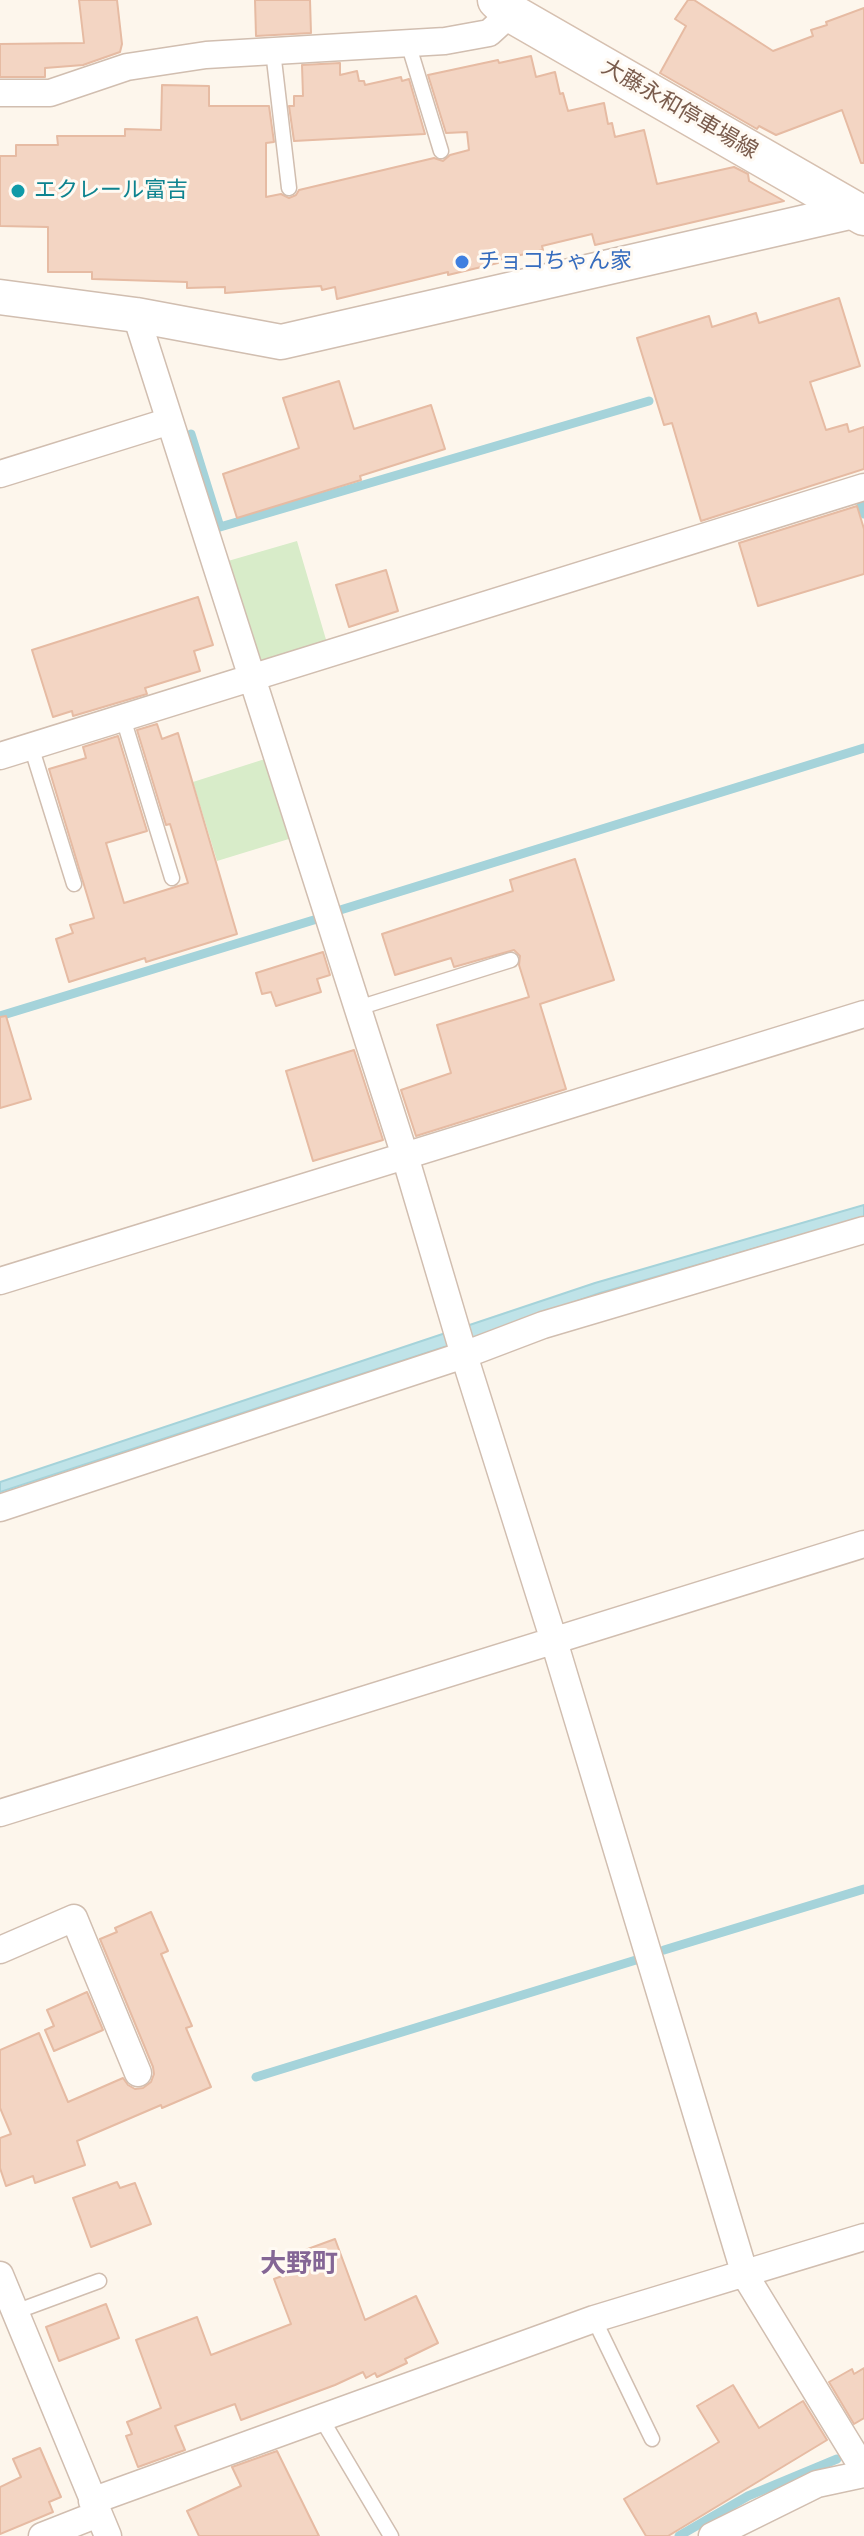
<!DOCTYPE html>
<html>
<head>
<meta charset="utf-8">
<style>
  body { margin:0 }
  canvas { display:block; background:#fdf6ec }
</style>
</head>
<body>
<canvas width="864" height="2536"></canvas>
<script>
const c = document.querySelector('canvas').getContext('2d');
c.lineJoin = 'round';
function paint(path, color) { c.fillStyle = color; c.fill(path, 'evenodd'); }
function stroke(path, color, width, dash) { c.strokeStyle = color; c.lineWidth = width; c.lineCap = dash ? 'butt' : 'round'; c.setLineDash(dash || []); c.stroke(path); }
function drawText(font, color, halo, rows, align = 'center') {
  c.font = font + ' "Roboto Condensed","Noto Sans JP",sans-serif'; c.lineWidth = 6; c.setLineDash([]); c.textBaseline = 'middle'; c.strokeStyle = halo; c.fillStyle = color; for (const [text, x, y, turn = 0] of rows) {
    c.save(); c.translate(x, y); c.rotate((+turn || 0) * Math.PI / 180); c.textAlign = isNaN(turn) ? turn : align; if (halo) c.strokeText(text, 0, 0); c.fillText(text, 0, 0); c.restore();
  }
}
const green = new Path2D(`
  M297,541l30,102 -61,20 -10,-6 -28,-96z
  M268,758l24,80 -75,23 -24,-79z`);
const water = new Path2D(`
  M864,1205v12l-264,76 -131,46 -469,153v-10l595,-199z`);
const stream = new Path2D(`
  M191,434l29,93 429,-126
  M860,500l4,14
  M337,911l527,-163
  M0,1016l317,-97
  M664,1950l200,-61
  M256,2077l380,-117
  M679,2536l69,-40 89,-37`);
const building = new Path2D(`
  M79,0h38l5,44 -2,8 -37,13 -38,3v9h-45v-33l84,-1z
  M255,0h55l1,33 -55,3z
  M688,0h6l79,51 40,-15 -2,-6 16,-5 -1,-3 38,-14v155h-3l-19,-53 -66,25 -17,-9 -2,3 -97,-56 26,-47 -11,-7z
  M531,56l5,21 19,-5 5,22 3,-1 5,18 36,-8 4,21 4,-1 3,14 29,-7 13,54 77,-17 14,7 1,7 35,20 -189,44 -3,-11 -50,12 1,4 -45,10v3l-50,12v-3l-111,27 -2,-12 -13,3 -1,-4 -96,7v-6l-38,1v-6l-95,-3v-7h-44v-45l-48,-1v-70h16v-11h42l-1,-9h68v-7l36,1 1,-45 47,1v20h60l5,36 -8,1v54l15,-3 8,4 7,-3 3,-5 135,-32 9,3 7,-6 19,-5 -2,-18 -21,1 -18,-58 70,-15 1,3z
  M340,63v12l17,-4 2,10h5l1,4 36,-8 1,4 7,-2 16,55 -131,7 -5,-35h5v-10h9l-1,-31z
  M839,298l21,68 -50,16 16,48 21,-6 2,8 15,-5v42l-163,52 -29,-98 -8,2 -27,-87 72,-22 3,11 44,-14 3,10z
  M339,381l15,48 77,-24 14,44 -85,27 1,4 -124,38 -14,-44 76,-26 -16,-50z
  M857,506l7,23v45l-106,32 -19,-63z
  M386,570l12,41 -49,16 -13,-42z
  M198,597l15,48 -19,6 6,20 -55,17 2,6 -74,22 -1,-5 -19,6 -21,-67z
  M157,724l5,15 16,-6 59,201 -91,28 -1,-4 -76,24 -13,-43 17,-6 -3,-8 24,-7 -45,-149 37,-11 -3,-11 35,-11 29,95 -41,12 18,60 64,-20 -18,-59 -4,1 -29,-95z
  M575,859l39,121 -74,24 26,85 -150,47 -15,-46 50,-17 -14,-48 92,-28 -10,-32 1,-9 -6,-6 -60,17 -3,-9 -56,17 -13,-41 131,-43 -3,-11z
  M323,952l7,23 -13,4 4,13 -45,14 -5,-14 -9,2 -6,-21z
  M6,1016l25,83 -31,9v-91z
  M354,1050l29,90 -70,21 -27,-90z
  M151,1912l17,39 -7,3 31,72 -6,2 25,59 -49,21 -1,-3 -84,36 8,24 -50,18 -2,-7 -27,10 -6,-18v-30l11,-4 -11,-26v-58l39,-17 29,69 55,-24 5,7 7,4 8,-1 8,-6 3,-8 -1,-7 -53,-128 17,-7 -2,-4z
  M87,1992l16,38 -49,21 -9,-21 9,-4 -7,-16z
  M117,2182l3,6 15,-5 16,41 -60,23 -18,-49z
  M335,2239l30,81 51,-24 22,47 -33,16 2,4 -30,14 -2,-4 -9,5 -3,-6 -28,13 -94,35 -6,-16 -60,22 10,24 -47,17 -12,-31 6,-2 -5,-12 34,-14 -25,-68 61,-23 14,38 80,-31 -17,-45 37,-14 -6,-15z
  M106,2304l13,34 -60,23 -13,-34z
  M864,2368v50l-10,6 -25,-42 23,-13 2,5z
  M733,2385l26,43 44,-27 24,39 -159,96h-22l-22,-37 95,-57 -22,-36z
  M40,2448l21,49 -12,5 4,10 -53,22v-47l21,-10 -8,-18z
  M277,2451l42,85h-120l-12,-25 54,-25 -9,-19z`);
const service = new Path2D(`
  M408,43l33,108
  M273,51l16,137
  M123,718l49,160
  M31,746l43,138
  M358,1008l153,-48
  M15,2312l84,-31
  M594,2319l58,120
  M321,2418l70,118`);
const minor = new Path2D(`
  M0,93h50l77,-26 79,-12 239,-14 44,-8 22,-20
  M136,315l269,841 59,199 90,286 191,634 119,195
  M0,474l170,-53
  M0,756l864,-269
  M0,1281l864,-267
  M0,1508l464,-153 79,-30 321,-95
  M0,1813l864,-269
  M0,1950l74,-32 64,155
  M0,2275l108,261
  M92,2501l502,-182 270,-82
  M42,2536l56,-22
  M712,2536l105,-52 47,-10`);
const tertiary = new Path2D(`
  M0,297l136,18 145,27 573,-131`);
const secondary = new Path2D(`
  M497,0l14,13 353,203`);
const markers = [
  [18,191,8,"#0f9aa8"],
  [462,262,8,"#3f7fe0"]
];
const streetNames = [
  ["大藤永和停車場線",679,110,30]
];
const cultureNames = [
  ["エクレール富吉",34,191]
];
const shopNames = [
  ["チョコちゃん家",478,262]
];
const quarterNames = [
  ["大野町",299,2265]
];
paint(green, '#d8ecc9');
paint(water, '#bfe3e8');
stroke(water, '#a5d3da', 2);
stroke(stream, '#a5d3da', 9);
paint(building, '#f3d5c3');
stroke(building, '#e6bba3', 2);
stroke(service, '#d1beb0', 17);
stroke(minor, '#d1beb0', 29);
stroke(tertiary, '#d1beb0', 37);
stroke(secondary, '#d6c0b0', 41);
stroke(service, '#fff', 14);
stroke(minor, '#fff', 26);
stroke(tertiary, '#fff', 34);
stroke(secondary, '#fff', 38);
for (const [x, y, r, color] of markers) { const dot = new Path2D(); dot.arc(x, y, r, 0, 2 * Math.PI); c.fillStyle = color; c.fill(dot); stroke(dot, '#fffaf3', 3); }
drawText('22px', '#7a5c4d', '#fffaf3', streetNames);
drawText('22px', '#0d838f', '#fffaf3', cultureNames, 'left');
drawText('22px', '#366cbe', '#fffaf3', shopNames, 'left');
drawText('bold 26px', '#846695', '#fffaf3', quarterNames);
</script>
</body>
</html>
